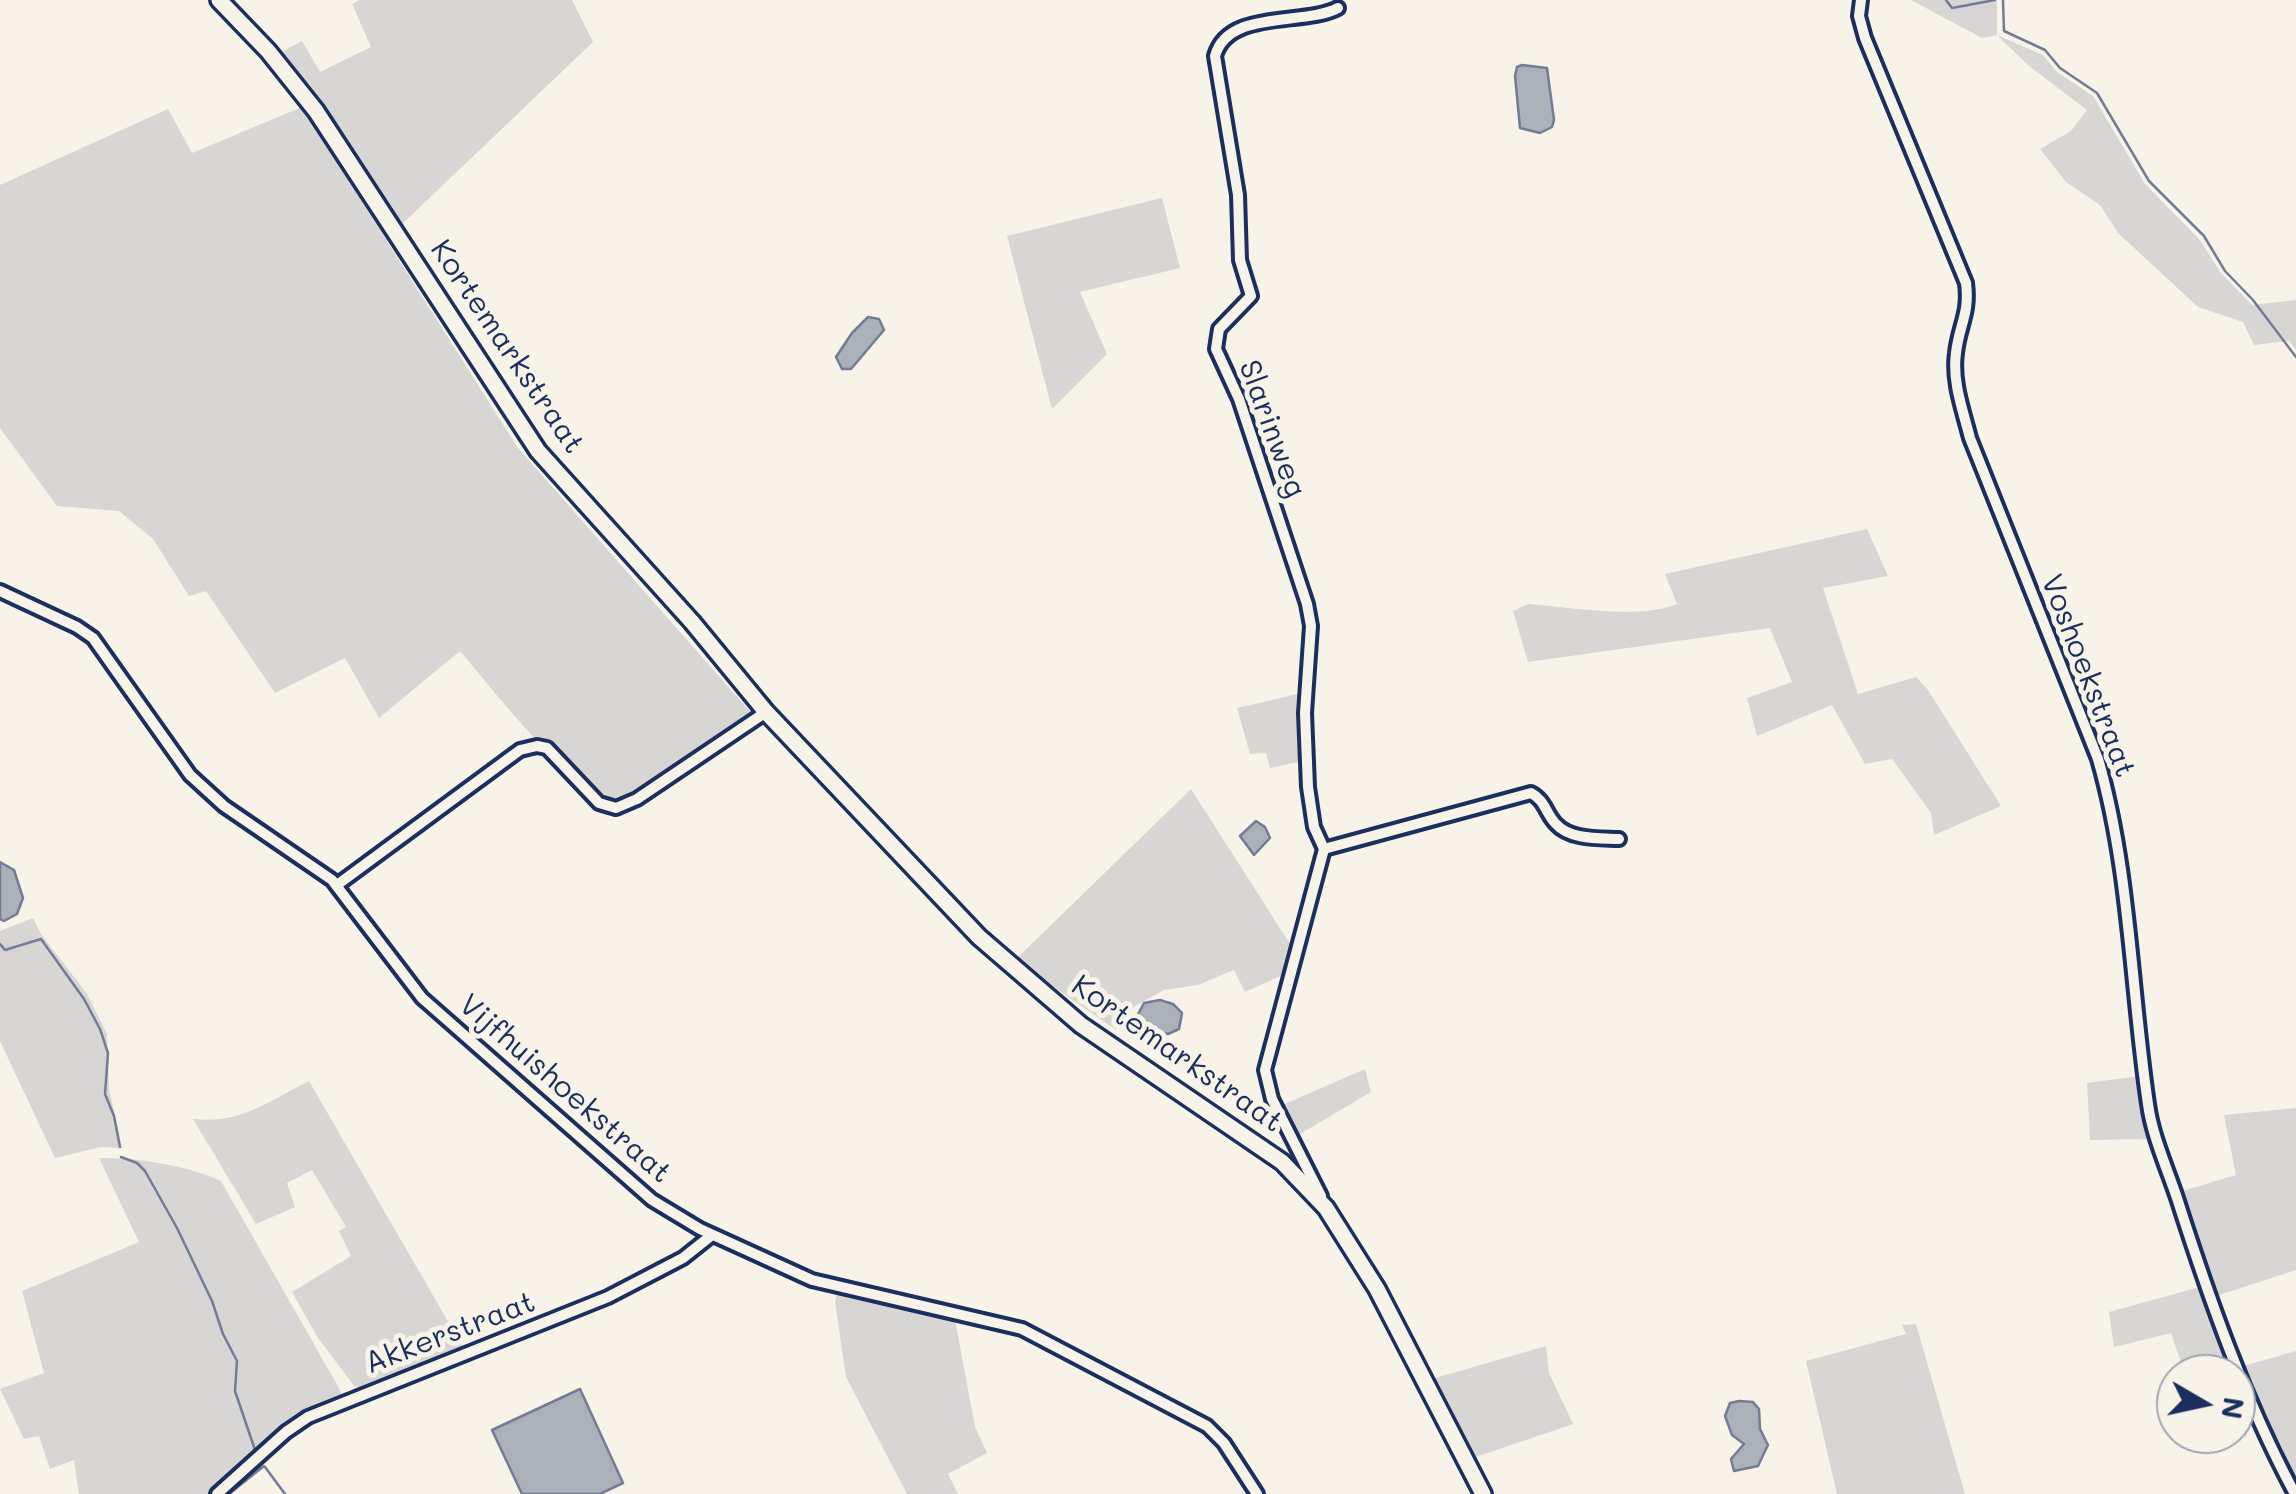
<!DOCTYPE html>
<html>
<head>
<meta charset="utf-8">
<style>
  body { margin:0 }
  #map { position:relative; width:2296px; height:1494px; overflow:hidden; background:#f7f3e8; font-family:Mali,sans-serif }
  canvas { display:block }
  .north { position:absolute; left:2156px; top:1354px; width:100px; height:100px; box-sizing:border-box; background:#f7f3e8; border:2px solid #9fa5b1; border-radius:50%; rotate:99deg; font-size:28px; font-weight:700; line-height:40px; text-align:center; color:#1b2f5e }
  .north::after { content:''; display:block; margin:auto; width:35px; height:45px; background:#1b2f5e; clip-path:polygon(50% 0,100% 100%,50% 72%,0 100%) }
</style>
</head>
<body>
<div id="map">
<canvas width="2296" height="1494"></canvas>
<div class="north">N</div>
</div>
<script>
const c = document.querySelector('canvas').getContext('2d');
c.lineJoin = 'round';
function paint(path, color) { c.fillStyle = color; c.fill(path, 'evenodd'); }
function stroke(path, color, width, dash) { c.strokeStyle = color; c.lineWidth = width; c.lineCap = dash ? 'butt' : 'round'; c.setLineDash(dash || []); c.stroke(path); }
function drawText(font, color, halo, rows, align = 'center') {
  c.font = font + ' Mali,sans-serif'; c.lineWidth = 10; c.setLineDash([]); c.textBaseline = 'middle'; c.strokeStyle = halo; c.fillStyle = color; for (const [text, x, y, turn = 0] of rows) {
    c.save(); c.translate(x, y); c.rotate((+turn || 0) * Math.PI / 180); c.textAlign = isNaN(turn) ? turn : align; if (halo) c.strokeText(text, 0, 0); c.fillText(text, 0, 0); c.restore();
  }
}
const green = new Path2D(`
  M360,0h212l21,42 -193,184 -122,-172 24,-13 18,31 51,-25 -19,-43z
  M1911,0h86v35l46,20 14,17 36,24 52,88 55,56 20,32 32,33 44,-5v50l-7,-9 -35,4 -11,-23 -45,-15 -80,-74 -18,-28 -34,-23 -26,-33 31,-18 16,-21 -58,-44 -32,-31 -15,3z
  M302,107l216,341 235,267 -135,87c-48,-12 -124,-111 -158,-151l-81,67 -34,-60 -70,35 -69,-102 -17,5 -36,-57 -34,-28 -62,-5 -57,-78v-243l168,-76 24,44z
  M1162,198l18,70 -100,24 27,62 -55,55 -45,-173z
  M1867,529l21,47 -65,12 35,106 58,-17 12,13 73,116 -67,29 -3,-22 -39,-54 -27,5 -33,-59 -75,31 -10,-38 45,-16 -22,-54 -242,34 -15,-51 15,-7c43,3 109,16 149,0l-12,-30z
  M1302,693l-3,69 -29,6 -4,-15 -16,1 -13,-46z
  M1191,789l101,158 -7,27 -40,18 -11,-22 -36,15 -34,5 -29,16 -19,24 -101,-70z
  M33,918l8,16 46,60 20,40 2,54 13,60 -21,-1 -46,11 -55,-117v-110z
  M1365,1069l6,23 -76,45 -15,-31z
  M2140,1076l10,63 -60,1 -3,-57z
  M309,1081l155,268 -97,38h-12l-37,-49 -26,-46 59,-36 -12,-25 7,-4 -34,-57 -25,13 8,24 -39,17 -63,-105c49,5 74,-17 116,-38z
  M2296,1108v162l-80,26 -37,-104 57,-17 -12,-60z
  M99,1158c39,0 87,7 122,23l118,207 3,8 -8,7 -37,13 -86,78h-132l-5,-34 -24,9 -11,-33 -15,3 -24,-50 44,-16 -22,-82 117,-49z
  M2200,1287l32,87h-47l-14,-41 -57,14 -5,-35z
  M837,1294l118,26 20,107 12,26 -39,21 10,20h-51l-61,-117 -11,-75z
  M1916,1324l49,170h-128l-31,-133 100,-27 -4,-9z
  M1546,1346l3,27 24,51 -100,34 -41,-79z
  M2296,1351v140l-53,-125z`);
const water = new Path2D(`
  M1522,65l25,3 7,52 -2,7 -12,6 -20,-5 -5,-52 2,-9z
  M868,317l11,2 5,11 -33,39h-9l-6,-12 16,-24z
  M1256,821l9,6 5,11 -16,17 -14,-19z
  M0,862l14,8 9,28 -6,16 -13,7 -4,-2z
  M1160,1000l13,4 9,9 -3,16 -11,5 -19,-5 -13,-11 8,-15z
  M580,1389l43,94 -23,11h-78l-30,-64z
  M1739,1401l14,1 6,7 1,20 8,16 -10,21 -24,5 -3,-12 13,-15 -12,-9 -7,-19 5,-13z`);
const stream = new Path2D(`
  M1946,0l6,8 43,-8
  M2003,0l1,31 41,19 15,18 37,25 52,88 55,55 21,35 28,29 43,57
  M0,944l5,6 36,-11 43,60 16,30 8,24 -3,41 9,22 6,31
  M121,1157l16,6 8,8 32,57 35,73 11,33 14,27 -2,30 20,59
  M265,1467l20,27
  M229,1494l35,-28`);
const street = new Path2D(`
  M1861,0l-2,16 6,22 101,245c4,31 -7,42 -10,70 -4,29 7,57 14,85l128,321c32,111 33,231 50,345 4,31 19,64 29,94 32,100 68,203 118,296
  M0,591l77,36 16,11 97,137 34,31 108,74 90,118 230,202 48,29 112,51 210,49 185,97 17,17 33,51
  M1324,849l207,-56c14,7 15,21 25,31 14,16 44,14 63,15
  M337,885l183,-135 17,-4 10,2 52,55 17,5 21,-9 129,-87
  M1321,1196l-49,-97 -7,-29 59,-221 -10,-22 -6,-40 -3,-74 6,-87 -4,-22 -68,-205 -23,-50 3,-20 32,-33 -11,-36 -2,-65 -23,-139c13,-47 89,-30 123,-48
  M217,1494l69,-62 22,-15 300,-120 75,-39 29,-23`);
const secondary = new Path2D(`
  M219,0l49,51 48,60 222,340 154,171 74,90 213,225 102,88 201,137 44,46 51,81 106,205`);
const streetNames = [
  ["Kortemarkstraat",507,347,56],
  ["Slarinweg",1272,429,70],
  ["Voshoekstraat",2088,676,69],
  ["Kortemarkstraat",1177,1054,35],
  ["Vijfhuishoekstraat",565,1089,41],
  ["Akkerstraat",450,1333,-21]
];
paint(green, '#d7d6d4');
paint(water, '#acb0b9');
stroke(water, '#727c95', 2.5);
stroke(stream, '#727c95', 2.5);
stroke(street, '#1b2f5e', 18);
stroke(secondary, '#1b2f5e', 22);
stroke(street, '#f7f3e8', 10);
stroke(secondary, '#f7f3e8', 15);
drawText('30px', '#1b2f5e', '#f7f3e8', streetNames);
</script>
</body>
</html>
